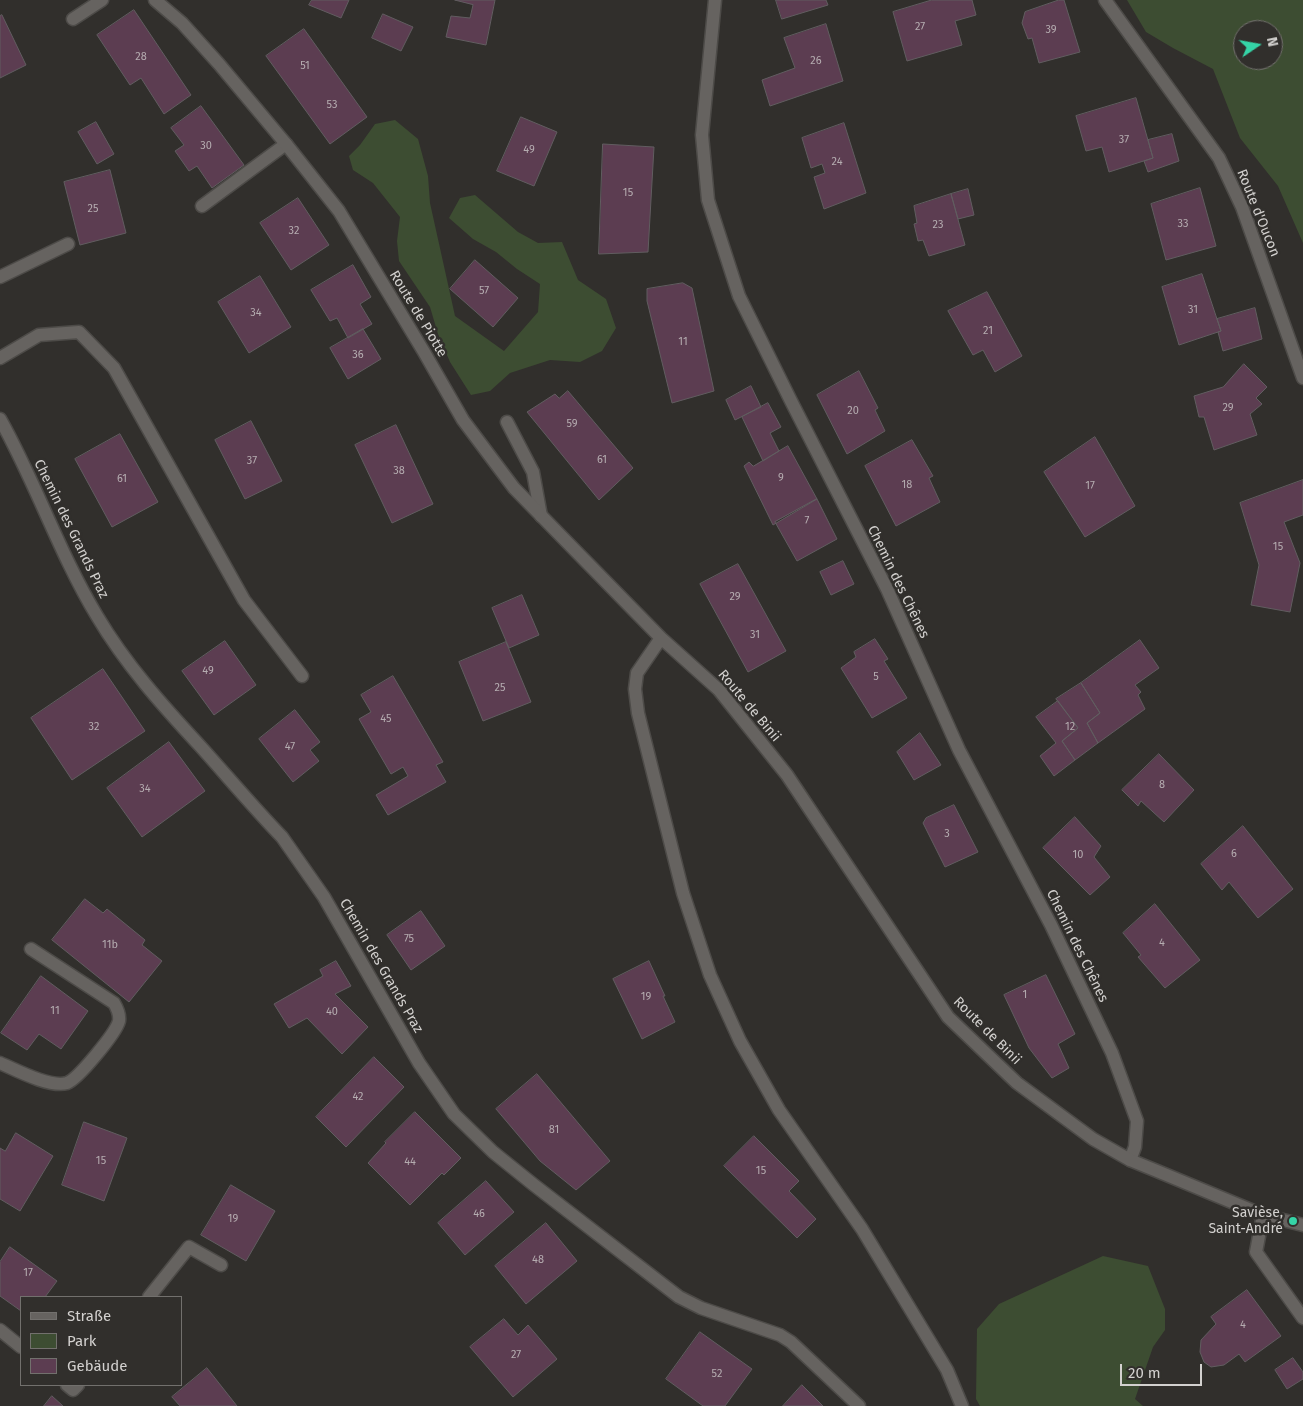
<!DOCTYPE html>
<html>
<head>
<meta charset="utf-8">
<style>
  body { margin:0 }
  #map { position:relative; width:1303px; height:1406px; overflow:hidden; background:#312f2c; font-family:"Fira Sans",sans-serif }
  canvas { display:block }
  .legend { position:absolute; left:20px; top:1296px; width:162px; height:90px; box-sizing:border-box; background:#312f2c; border:1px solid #72706d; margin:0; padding:6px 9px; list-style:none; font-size:15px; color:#d3d1cf }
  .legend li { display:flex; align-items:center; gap:10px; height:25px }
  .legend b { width:25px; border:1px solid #72706d }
  .north { position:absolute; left:1233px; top:20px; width:50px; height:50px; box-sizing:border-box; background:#312f2c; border:1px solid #72706d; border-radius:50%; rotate:78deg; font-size:14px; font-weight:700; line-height:20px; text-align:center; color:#d3d1cf }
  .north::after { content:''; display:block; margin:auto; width:18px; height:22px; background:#35d4a7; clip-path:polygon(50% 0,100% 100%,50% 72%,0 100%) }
  .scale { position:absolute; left:1120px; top:1364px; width:82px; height:22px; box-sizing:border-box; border:2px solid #d3d1cf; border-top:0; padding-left:6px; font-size:15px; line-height:18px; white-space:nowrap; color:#d3d1cf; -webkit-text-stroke:4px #312f2c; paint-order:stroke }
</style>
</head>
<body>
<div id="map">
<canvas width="1303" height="1406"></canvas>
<ul class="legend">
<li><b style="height:6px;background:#666360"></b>Straße</li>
<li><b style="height:14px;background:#3d4d32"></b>Park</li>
<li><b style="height:14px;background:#5c3d51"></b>Gebäude</li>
</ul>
<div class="north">N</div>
<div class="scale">20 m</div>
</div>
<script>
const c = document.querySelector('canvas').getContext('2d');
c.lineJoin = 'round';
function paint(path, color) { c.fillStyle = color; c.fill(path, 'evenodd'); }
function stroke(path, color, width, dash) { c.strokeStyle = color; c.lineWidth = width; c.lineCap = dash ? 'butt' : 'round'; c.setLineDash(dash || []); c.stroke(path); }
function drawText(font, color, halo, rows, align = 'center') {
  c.font = font + ' "Fira Sans",sans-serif'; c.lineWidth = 5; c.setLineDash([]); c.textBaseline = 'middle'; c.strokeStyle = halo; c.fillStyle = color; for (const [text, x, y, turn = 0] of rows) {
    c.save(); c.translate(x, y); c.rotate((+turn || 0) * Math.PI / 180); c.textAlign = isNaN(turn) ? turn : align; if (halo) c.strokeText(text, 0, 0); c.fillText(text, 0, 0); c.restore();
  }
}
const green = new Path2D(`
  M1127,0h176v243l-25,-57 -38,-48 -27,-69 -40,-21 -27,-16zM1243,30h30v30h-30z
  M395,120l23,19 10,37 2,27 25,113 49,35 34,-39 2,-28 -23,-15 -21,-17 -23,-13 -24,-21 11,-20 15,-3 43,37 20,11 24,-1 16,38 28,19 10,29 -14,23 -22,11 -30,-2 -40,13 -20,18 -19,4 -21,-33 -12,-28 -8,-27 -31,-46 -2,-20 3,-24 -27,-34 -20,-13 -4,-14 11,-11 15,-21z
  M1103,1256l45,10 17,43v21l-12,17 -18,52 8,7h-163l-4,-7 1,-70 22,-25z`);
const building = new Path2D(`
  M312,0h37l-8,18 -32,-13z
  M455,0h40l-9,45 -40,-8 5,-21 19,2 3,-13z
  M776,0h50l2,5 -46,14z
  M932,0h40l4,15 -21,6 7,24 -55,16 -14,-49z
  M1059,0h5l16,52 -41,11 -7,-25 -4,1 -6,-16 3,-11z
  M134,10l57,85 -27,19 -23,-36 -11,7 -33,-50z
  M383,14l30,13 -12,24 -29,-13z
  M2,15l24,50 -26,13v-62z
  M826,24l17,57 -73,25 -8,-26 33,-12 -11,-30z
  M304,29l63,88 -37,27 -64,-88z
  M1136,98l17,60 -44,14 -7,-25 -16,4 -10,-35z
  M201,106l43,59 -32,23 -15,-22 -8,5 -14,-20 9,-6 -13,-17z
  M521,117l36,15 -23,54 -37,-15z
  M96,122l18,32 -17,10 -19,-32z
  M844,123l22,70 -42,16 -10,-32 11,-4 -3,-9 -11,4 -9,-30z
  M1172,134l7,27 -31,11 -4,-11 9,-3 -5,-18z
  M603,144l51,3 -6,105 -49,2z
  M110,170l16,63 -46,12 -16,-63z
  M1200,188l16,58 -50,14 -15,-56z
  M968,189l6,26 -16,4 -7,-25z
  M951,194l14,51 -36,11 -6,-16 -5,1 -4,-17 3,-1 -3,-17z
  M298,198l31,47 -38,25 -31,-47z
  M475,260l43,38 -25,29 -43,-38z
  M353,265l18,32 -11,7 12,20 -24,14 -11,-20 -7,3 -19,-31z
  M1202,274l19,57 -42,14 -17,-58z
  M260,276l31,51 -42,26 -31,-51z
  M683,283l9,5 22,103 -42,12 -25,-102v-12z
  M987,292l35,64 -27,16 -12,-22 -10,5 -25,-44z
  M1255,308l7,31 -39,12 -5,-19 3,-1 -4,-12z
  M363,329l18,30 -33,20 -18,-31z
  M1244,364l23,23 -11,11 6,6 -12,10 7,21 -43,15 -10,-33h-5l-5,-21 29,-9z
  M859,371l19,37 -3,2 10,21 -38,23 -30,-59z
  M751,386l10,21 -26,13 -9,-20z
  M568,391l65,77 -34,32 -72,-88 28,-18 4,4z
  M768,403l13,24 -11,6 9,18 -16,10 -21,-44z
  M251,421l31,60 -37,18 -30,-59z
  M396,425l37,79 -41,19 -37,-78z
  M120,434l38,68 -46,25 -37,-68z
  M1095,437l40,69 -50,31 -41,-65z
  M912,440l21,36 -4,2 11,24 -44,24 -31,-60z
  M788,446l29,53 -44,26 -29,-59 5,-4 4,4z
  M1303,480v35l-19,7 16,41 -10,49 -39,-7 8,-40 -19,-62z
  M817,499l20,40 -40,22 -22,-39z
  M843,561l11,23 -23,11 -11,-23z
  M738,564l48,87 -38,21 -48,-88z
  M522,595l17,40 -30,13 -17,-40z
  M875,639l13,20 -4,2 23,37 -35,20 -31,-50 15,-11 -2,-5z
  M1140,640l19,28 -24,17 6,7 -3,3 7,14 -47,34 -11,-20 13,-10 -19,-30z
  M225,641l31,44 -42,30 -32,-44z
  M506,642l25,60 -48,19 -24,-59z
  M103,669l42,62 -73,49 -41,-62z
  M393,676l50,86 -7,3 10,17 -58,33 -12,-20 32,-19 -5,-9 -12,7 -32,-55 12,-7 -10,-17z
  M1081,683l19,30 -13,10 11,20 -23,17 -13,-19 16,-13 -22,-29z
  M1058,701l20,27 -16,13 13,19 -21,16 -14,-20 16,-13 -20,-26z
  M295,710l25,32 -10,8 9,11 -26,21 -34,-43z
  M920,733l21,32 -27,15 -17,-28z
  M169,742l36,49 -63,46 -35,-49z
  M1159,754l35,36 -30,32 -23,-21 -3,5 -16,-16z
  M954,805l24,47 -33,15 -22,-44 3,-5z
  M1075,817l26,29 -7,11 16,20 -20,18 -47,-47z
  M1243,826l50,63 -35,29 -29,-36 -7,8 -21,-26z
  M85,899l18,14 4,-4 38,31 -3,5 20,16 -33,41 -77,-62z
  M1155,904l45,56 -35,28 -27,-31 3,-2 -18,-22z
  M421,911l24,35 -34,24 -24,-35z
  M336,961l15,25 -16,8 33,33 -26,27 -35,-36 -18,10 -15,-24 49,-28 -3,-6z
  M649,961l16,35h-2l12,26 -33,17 -29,-60z
  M1046,975l29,59 -17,10 11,24 -17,10 -23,-30 -25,-53z
  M41,976l47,35 -27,38 -22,-15 -12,16 -26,-17z
  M374,1057l30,30 -58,60 -30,-30z
  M537,1074l73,87 -34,29 -36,-29 -44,-52z
  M415,1112l46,46 -17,17 -2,-2 -32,32 -42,-42 18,-20 -1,-1z
  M84,1122l43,16 -23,63 -42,-16z
  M16,1133l37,23 -33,55 -20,-12v-51l5,3z
  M754,1136l45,45 -10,10 27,28 -19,19 -73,-72z
  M486,1181l28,31 -49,43 -27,-32z
  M231,1185l44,26 -29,50 -45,-26z
  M546,1223l31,38 -51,43 -31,-38z
  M10,1247l47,34 -12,16h-24v14l-21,-15v-34z
  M1247,1290l34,46 -36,26 -6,-8 -15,11 -13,2 -7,-5 -4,-10 1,-12 15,-16 -5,-7z
  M504,1319l14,16 10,-10 29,34 -44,38 -43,-50z
  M700,1332l52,37 -27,37h-22l-37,-27z
  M1293,1358l10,14v7l-16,10 -12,-19z
  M207,1368l30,38h-57l-8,-9z
  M802,1385l21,21h-40z
  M52,1396l11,10h-19z`);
const service = new Path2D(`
  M73,19l29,-19
  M202,206l84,-62
  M0,277l68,-33
  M0,358l39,-23 40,-3 35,36 130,232 58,76
  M507,422l26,50 8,44
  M0,1063c16,7 50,25 67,20 11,-4 49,-50 52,-62 1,-7 -2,-13 -5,-18l-83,-54`);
const minor = new Path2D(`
  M715,0l-13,135 6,65 31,96 52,105 96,188 72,161 92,175 61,128 25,68 -2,26 -5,13
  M1105,0l114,158 23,49 61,171
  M0,419c36,64 59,134 97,197 29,49 66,90 104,131 27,30 53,61 81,90l42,60 95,166 35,51 39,38 41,33 145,112 22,11 79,27 11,7 68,64
  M1263,1215l-7,37 47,66
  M149,1297l40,-50 32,18
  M0,1330l21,17
  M67,1385l6,5 5,-5`);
const tertiary = new Path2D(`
  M155,0l27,23 37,41 67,80 53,67 85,141 39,68 51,68 147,150 58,52 68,85 161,242 69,66 76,56 37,21 27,11 106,44 40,10
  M661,638l-24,35 -2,16 3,24 45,180 27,82 30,66 39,69 83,119 85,141 15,36`);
const markers = [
  [1293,1221,5,"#35d4a7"]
];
const numberNames = [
  ["27",920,27],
  ["39",1051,30],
  ["28",141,57],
  ["26",816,61],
  ["51",305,66],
  ["53",332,105],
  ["37",1124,140],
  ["30",206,146],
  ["49",529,150],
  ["24",837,162],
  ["15",628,193],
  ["25",93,209],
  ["33",1183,224],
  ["23",938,225],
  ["32",294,231],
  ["57",484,291],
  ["31",1193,310],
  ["34",256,313],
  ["21",988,331],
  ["11",683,342],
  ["36",358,355],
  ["29",1228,408],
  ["20",853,411],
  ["59",572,424],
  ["61",602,460],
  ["37",252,461],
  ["38",399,471],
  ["9",781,478],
  ["61",122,479],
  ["18",907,485],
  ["17",1090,486],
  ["7",807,521],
  ["15",1278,547],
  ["29",735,597],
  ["31",755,635],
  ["49",208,671],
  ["5",876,677],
  ["25",500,688],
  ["45",386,719],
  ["32",94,727],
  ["12",1070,727],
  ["47",290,747],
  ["8",1162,785],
  ["34",145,789],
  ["3",947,834],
  ["6",1234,854],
  ["10",1078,855],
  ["75",409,939],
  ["4",1162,943],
  ["11b",110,945],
  ["1",1025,995],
  ["19",646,997],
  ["11",55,1011],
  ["40",332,1012],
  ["42",358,1097],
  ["81",554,1130],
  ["15",101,1161],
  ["44",410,1162],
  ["15",761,1171],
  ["46",479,1214],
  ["19",233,1219],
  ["48",538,1260],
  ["17",28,1273],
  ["4",1243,1325],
  ["27",516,1355],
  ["52",717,1374]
];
const streetNames = [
  ["Route d'Oucon",1258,213,68],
  ["Route de Piotte",418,314,59],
  ["Chemin des Grands Praz",71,529,64],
  ["Chemin des Chênes",898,582,64],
  ["Route de Binii",749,706,50],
  ["Chemin des Chênes",1077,946,64],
  ["Chemin des Grands Praz",381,966,60],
  ["Route de Binii",987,1031,45]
];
const poiNames = [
  ["Savièse,",1283,1213],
  ["Saint-André",1283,1229]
];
paint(green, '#3d4d32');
paint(building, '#5c3d51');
stroke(building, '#615d60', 1);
stroke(service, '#4d4b48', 15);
stroke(minor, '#4d4b48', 15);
stroke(tertiary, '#4d4b48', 15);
stroke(service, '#666360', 12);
stroke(minor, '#666360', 12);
stroke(tertiary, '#666360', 12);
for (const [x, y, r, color] of markers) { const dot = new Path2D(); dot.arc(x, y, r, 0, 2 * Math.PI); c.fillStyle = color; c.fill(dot); stroke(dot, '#312f2c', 2); }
drawText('11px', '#b5acb0', null, numberNames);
drawText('14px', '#d3d1cf', '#312f2c', streetNames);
drawText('14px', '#d3d1cf', '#312f2c', poiNames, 'right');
</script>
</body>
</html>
